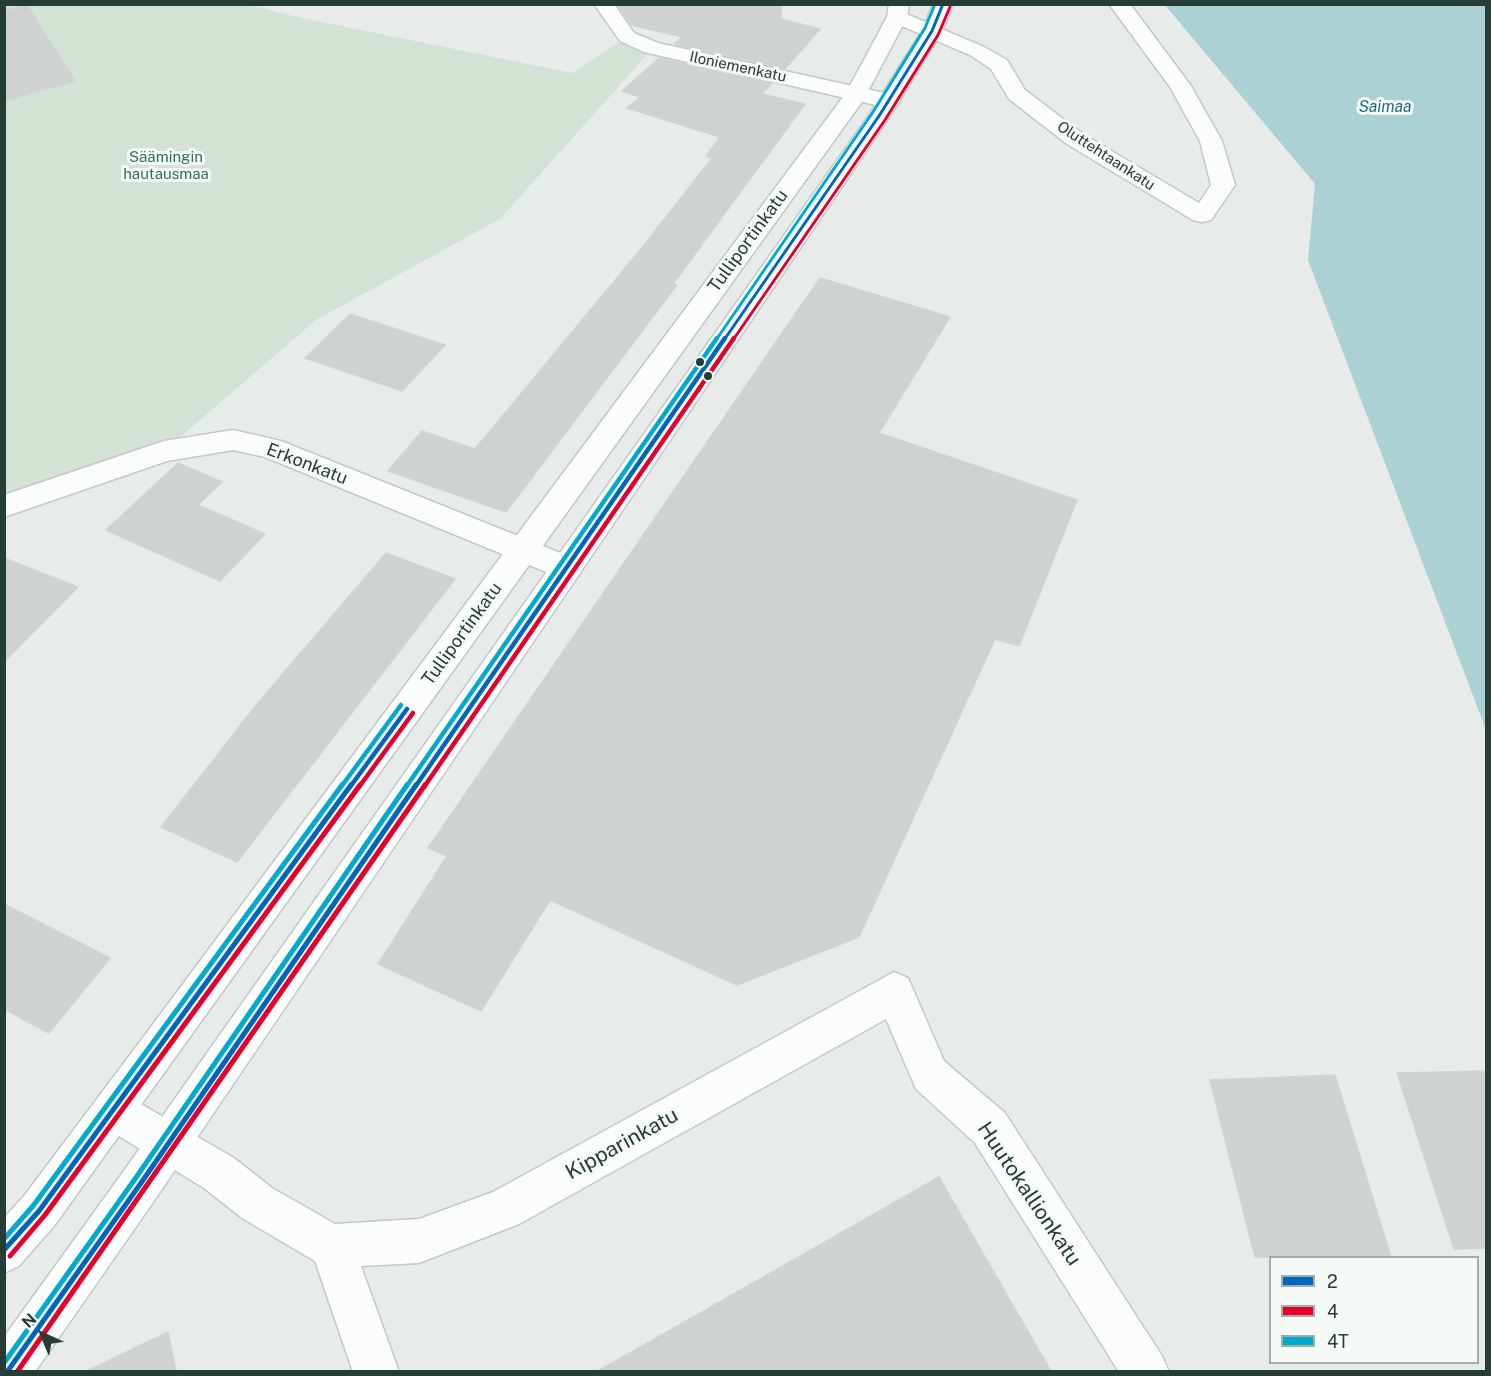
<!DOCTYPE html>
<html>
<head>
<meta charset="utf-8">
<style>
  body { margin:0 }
  #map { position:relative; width:1491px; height:1376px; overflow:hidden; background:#e7ebe9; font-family:"Public Sans",sans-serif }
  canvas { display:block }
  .frame { position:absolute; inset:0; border:6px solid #263d36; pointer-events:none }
  .legend { position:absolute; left:1269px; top:1256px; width:210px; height:108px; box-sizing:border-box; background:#f6faf7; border:2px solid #a3aeaa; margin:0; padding:8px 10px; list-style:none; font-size:18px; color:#263d36 }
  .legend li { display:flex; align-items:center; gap:12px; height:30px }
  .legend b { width:30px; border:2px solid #a3aeaa }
  .north { position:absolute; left:12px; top:1304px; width:60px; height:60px; -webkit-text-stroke:4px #f6faf7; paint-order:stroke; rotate:316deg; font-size:16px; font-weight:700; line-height:24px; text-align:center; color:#263d36 }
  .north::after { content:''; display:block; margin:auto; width:21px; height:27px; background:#263d36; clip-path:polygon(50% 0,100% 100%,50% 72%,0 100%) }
</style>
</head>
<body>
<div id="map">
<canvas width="1491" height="1376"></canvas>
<div class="frame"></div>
<ul class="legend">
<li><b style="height:8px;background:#0065bd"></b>2</li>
<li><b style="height:8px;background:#e4002b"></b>4</li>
<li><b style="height:8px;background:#00a9ce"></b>4T</li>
</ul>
<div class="north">N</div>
</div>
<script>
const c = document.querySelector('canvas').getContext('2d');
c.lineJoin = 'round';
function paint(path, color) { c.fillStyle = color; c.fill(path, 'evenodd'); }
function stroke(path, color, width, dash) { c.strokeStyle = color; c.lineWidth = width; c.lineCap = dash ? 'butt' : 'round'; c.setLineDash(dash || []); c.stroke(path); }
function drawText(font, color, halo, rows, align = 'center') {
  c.font = font + ' "Public Sans",sans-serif'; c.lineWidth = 6; c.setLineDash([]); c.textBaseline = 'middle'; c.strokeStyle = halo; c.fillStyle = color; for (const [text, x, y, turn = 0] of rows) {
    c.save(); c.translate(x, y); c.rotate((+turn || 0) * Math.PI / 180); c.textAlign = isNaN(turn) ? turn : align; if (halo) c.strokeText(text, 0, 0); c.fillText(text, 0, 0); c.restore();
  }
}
const green = new Path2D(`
  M4,5h244l54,13 270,55 55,-36 24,11 -6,9 -145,162 -184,101 -152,131 -159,55z`);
const water = new Path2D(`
  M1165,5h321v725l-178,-470 7,-76z`);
const building = new Path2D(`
  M617,4h164v15l39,10 -35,40 -111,-25 8,-7 -51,-12z
  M27,5l48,76 -71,20v-90z
  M659,58l113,25 -10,11 43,10 -132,180 4,1 -171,227 -118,-41 34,-40 53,18 166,-200 71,-91 -6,-2 14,-19 -93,-29 13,-11 -18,-6z
  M820,278l130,39 -71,116 198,67 -58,146 -24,-7 -136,298 -122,48 -187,-85 -69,111 -103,-47 69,-108 -19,-8z
  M350,314l95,31 -43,46 -97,-33z
  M178,463l44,19 -24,23 67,29 -45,47 -114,-51z
  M386,553l69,26 -218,283 -76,-35 96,-123z
  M4,558l74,29 -74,75z
  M4,904l106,54 -61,75 -45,-24z
  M1486,1071v177l-32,1 -57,-176z
  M1335,1075l56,182h-136l-45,-177z
  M939,1177l112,194h-453l83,-47z
  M168,1332l8,39h-89z`);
const minor = new Path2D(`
  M594,4h20l20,29 24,10 231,51 8,2 3,5 -3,5 -8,2 -245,-56 -24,-11z
  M1109,4h21l61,82 31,55 13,44 -24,35 -9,2 -9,-2 -126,-76 -58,-45 -18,-30 -21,-14 -80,-34 -3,-4 3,-4h14l80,34 23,13 18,30 58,44 116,69 12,-18 -11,-44 -30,-54z
  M233,430l48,11 297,119 4,8 -4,8 -11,4 -11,-4 -291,-119 -32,-7 -66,11 -163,56v-22l160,-54z
  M894,972l14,6 36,83 61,52 157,243 7,16h-50l-144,-229 -59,-54 -30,-70 -367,205 -100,39 -58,3 38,106h-46l-38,-111 -73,-43 -38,-30 -105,-64 -6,-14 6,-14 14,-6 14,6 107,62 38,30 63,36 84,-5 74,-27z`);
const secondary = new Path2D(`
  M889,4h20l-2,13 -43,82 -810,1127 -35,40 -15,7v-55l20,-22 112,-149 710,-954 41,-76z
  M933,4h20l-11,27 -52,85 -734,1082 -121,174h-31v-35l122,-169 743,-1053 53,-84z`);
const bus1Far2 = new Path2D(`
  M724,340l155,-224 53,-85 11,-27`);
const bus1Far1 = new Path2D(`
  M350,787l57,-78
  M415,787l310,-449`);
const bus1 = new Path2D(`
  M4,1250l35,-39 312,-426
  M7,1372l134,-189 275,-398`);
const bus2Far2 = new Path2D(`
  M733,340l152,-220 53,-85 12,-28`);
const bus2Far1 = new Path2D(`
  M359,787l54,-74
  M424,787l310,-449`);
const bus2 = new Path2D(`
  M10,1256l35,-41 315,-430
  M17,1372l408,-587`);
const bus3Far2 = new Path2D(`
  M716,340l157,-228 52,-84 10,-24`);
const bus3Far1 = new Path2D(`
  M341,787l60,-82
  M406,787l311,-449`);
const bus3 = new Path2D(`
  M4,1239l29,-33 309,-421
  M4,1363l131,-184 272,-394`);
const markers = [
  [700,362,5,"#263d36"],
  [708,376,5,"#263d36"]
];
const farStreetnames = [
  ["Iloniemenkatu",738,67,12],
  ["Oluttehtaankatu",1106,156,33]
];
const farParknames = [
  ["Säämingin",166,157],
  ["hautausmaa",166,174]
];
const farWaternames = [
  ["Saimaa",1385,107]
];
const streetNames = [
  ["Tulliportinkatu",748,241,-54],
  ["Erkonkatu",307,464,21],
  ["Tulliportinkatu",462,634,-54]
];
const nearStreetnames = [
  ["Kipparinkatu",622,1144,-29],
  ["Huutokallionkatu",1029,1194,56]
];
paint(green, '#d2e3d6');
paint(water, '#acd1d5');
paint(building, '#ced2d0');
stroke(building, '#d0d4d2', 1.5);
stroke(minor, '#c4c8c6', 3);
stroke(secondary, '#c3c9c6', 3);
paint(minor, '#fbfcfc');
paint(secondary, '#fbfcfc');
stroke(bus1Far2, '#0065bd', 3);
stroke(bus1Far1, '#0065bd', 4.5);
stroke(bus1, '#0065bd', 5);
stroke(bus2Far2, '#e4002b', 3);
stroke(bus2Far1, '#e4002b', 4.5);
stroke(bus2, '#e4002b', 5);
stroke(bus3Far2, '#00a9ce', 3);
stroke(bus3Far1, '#00a9ce', 4.5);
stroke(bus3, '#00a9ce', 5);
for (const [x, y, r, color] of markers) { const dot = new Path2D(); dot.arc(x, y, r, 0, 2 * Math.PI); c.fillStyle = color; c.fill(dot); stroke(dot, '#f6faf7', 2); }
drawText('15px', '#263d36', '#f6faf7', farStreetnames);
drawText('15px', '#347048', '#f6faf7', farParknames);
drawText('italic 16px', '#256a74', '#f6faf7', farWaternames);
drawText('18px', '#263d36', '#f6faf7', streetNames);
drawText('21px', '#263d36', '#f6faf7', nearStreetnames);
</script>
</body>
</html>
